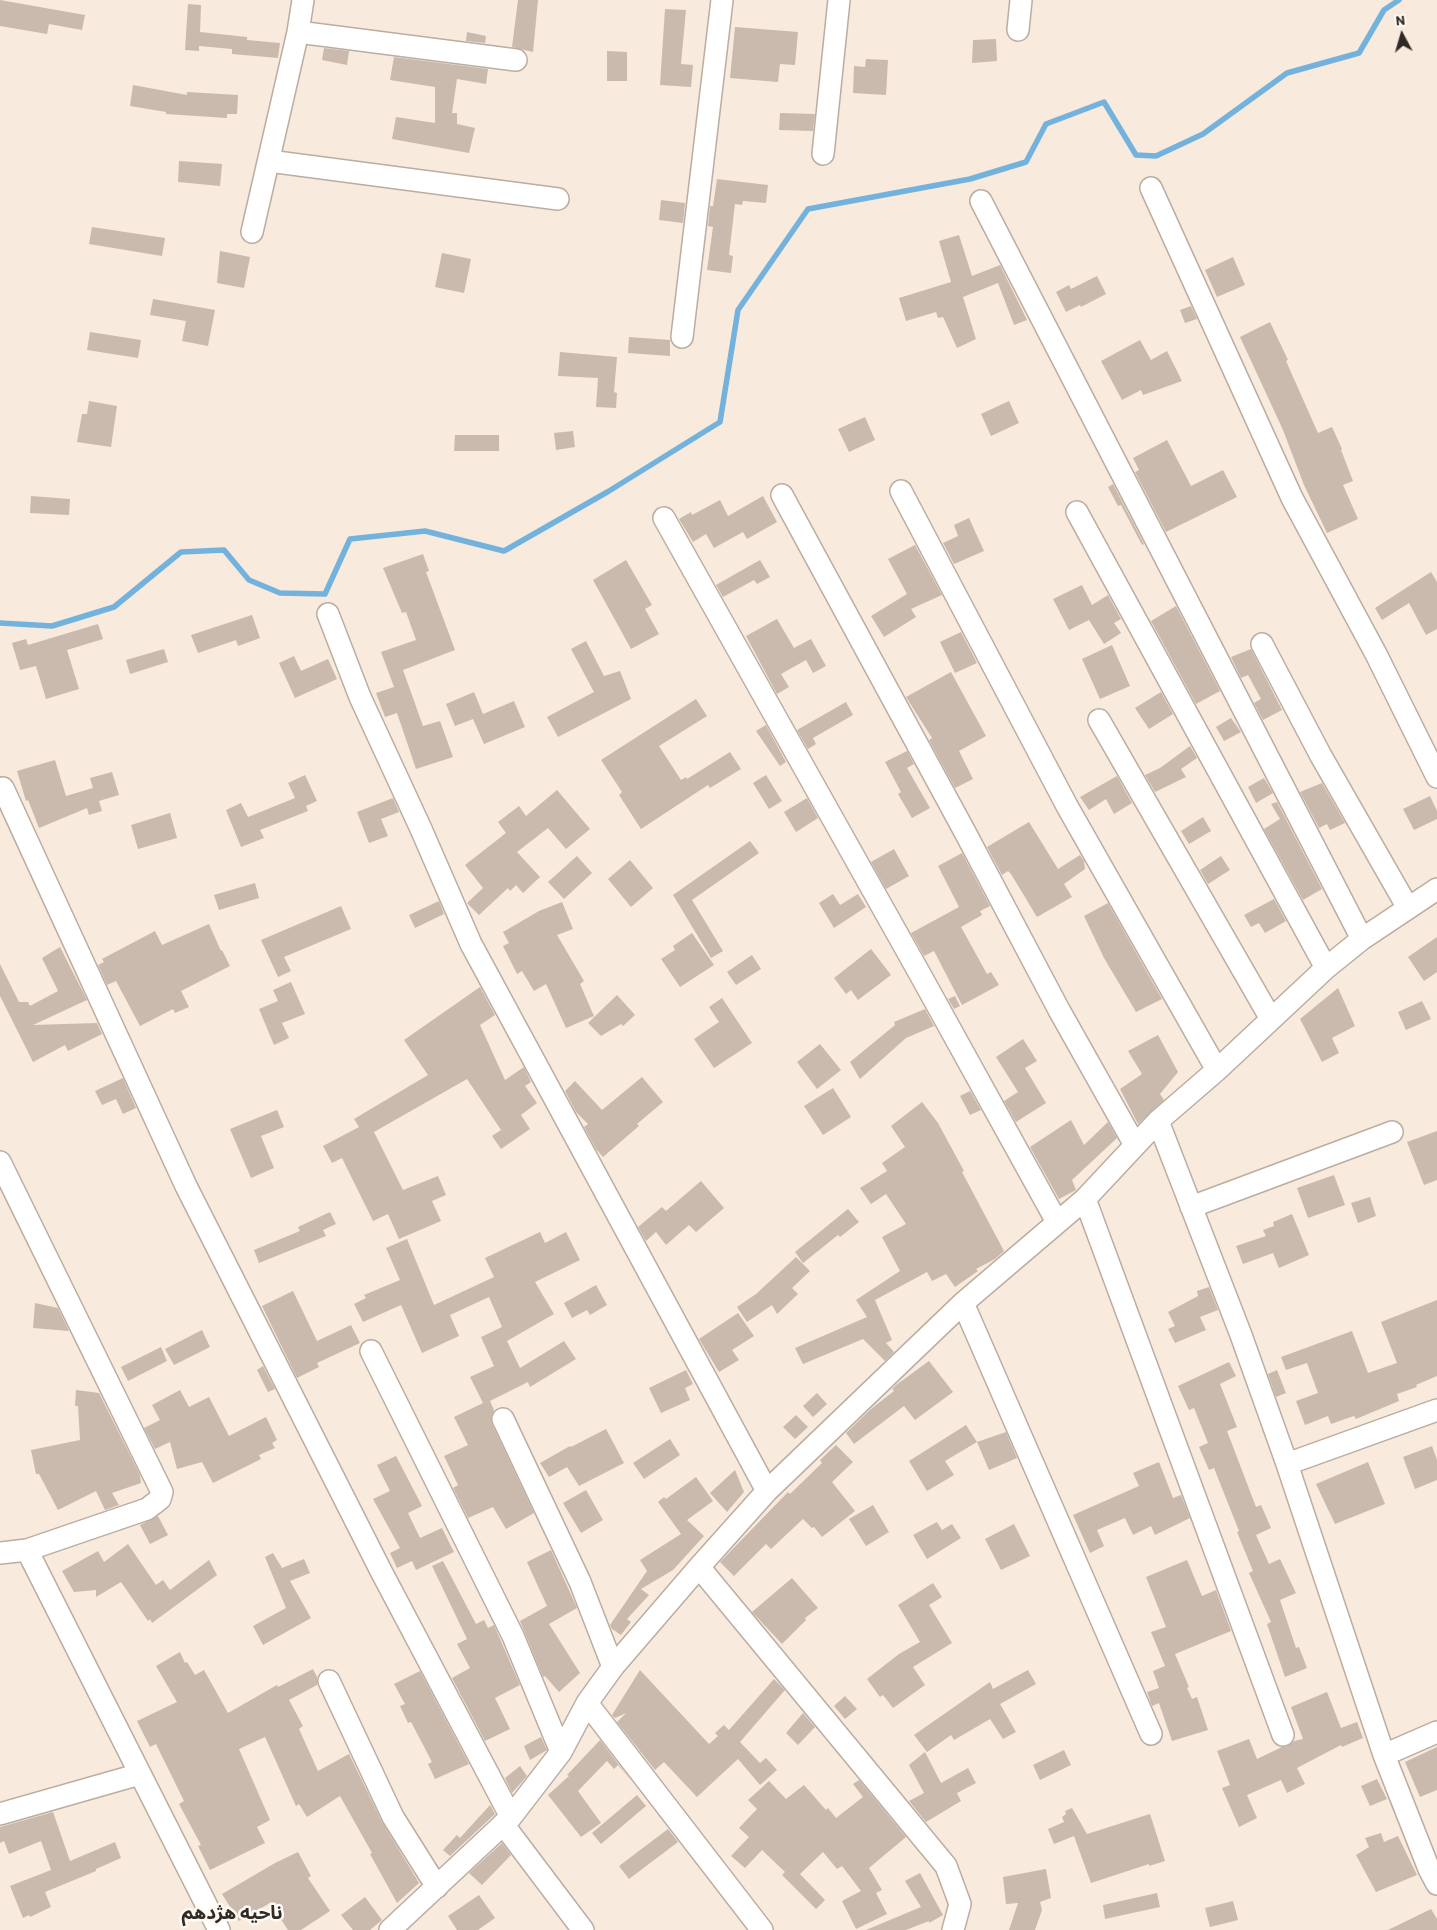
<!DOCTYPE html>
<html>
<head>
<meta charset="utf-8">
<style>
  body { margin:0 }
  #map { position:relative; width:1437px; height:1930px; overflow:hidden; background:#f8eadc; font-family:Barlow,sans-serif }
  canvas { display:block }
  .north { position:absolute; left:1377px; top:10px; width:50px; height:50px; -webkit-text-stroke:4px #fff9f3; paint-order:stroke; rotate:354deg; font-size:14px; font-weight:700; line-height:20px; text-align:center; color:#2f2a25 }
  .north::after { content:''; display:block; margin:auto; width:18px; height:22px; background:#2f2a25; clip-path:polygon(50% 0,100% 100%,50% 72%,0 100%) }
</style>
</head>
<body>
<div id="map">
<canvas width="1437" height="1930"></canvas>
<div class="north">N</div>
</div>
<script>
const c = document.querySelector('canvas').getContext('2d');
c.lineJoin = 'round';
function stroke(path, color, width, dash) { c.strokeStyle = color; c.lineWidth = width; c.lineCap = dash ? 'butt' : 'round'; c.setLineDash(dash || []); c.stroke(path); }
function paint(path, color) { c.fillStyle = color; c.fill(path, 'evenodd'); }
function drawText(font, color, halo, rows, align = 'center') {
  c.font = font + ' Barlow,"Noto Sans Arabic",sans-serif'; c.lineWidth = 5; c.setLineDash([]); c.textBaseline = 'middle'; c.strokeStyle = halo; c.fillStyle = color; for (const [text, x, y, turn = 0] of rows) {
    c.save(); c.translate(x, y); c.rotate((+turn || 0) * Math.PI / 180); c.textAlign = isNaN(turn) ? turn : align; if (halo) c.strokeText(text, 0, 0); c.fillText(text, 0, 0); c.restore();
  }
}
const stream = new Path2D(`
  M0,623l52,3 62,-19 67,-55 43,-2 25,30 31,13 45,1 25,-55 75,-8 79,20 105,-60 111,-69 18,-112 70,-101 162,-30 56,-17 20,-38 58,-22 32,53 20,1 47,-22 84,-61 72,-20 25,-43 15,-10`);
const building = new Path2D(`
  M0,0l85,15 -3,15 -33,-6 -2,10 -47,-8z
  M518,0h20l-5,52 -21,-5z
  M188,4l13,1 -1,27 47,5v3l33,3 -2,15 -46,-4v-5l-33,-3v5l-14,-1z
  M665,9l21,1 -5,54 12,1 -2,22 -31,-2z
  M735,27l63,5 -3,33 -15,-1 -2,18 -48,-4z
  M467,32l19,4 -1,7 -19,-2z
  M996,39l1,22 -25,2 1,-23z
  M324,48l25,3 -2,14 -25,-5z
  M607,51l20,1v29h-20z
  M394,57l94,12 -2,15 -29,-5 -5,34h5v11l18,4 -6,25 -77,-14 4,-22 39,6v-36l-45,-7z
  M866,59l22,1 -2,35 -33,-2 1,-27 11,1z
  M133,85l54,10v-3l51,3 -1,19h-10v4l-61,-4v-2l-36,-6z
  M780,113l35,1 -2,17 -34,-1z
  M179,161l43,3 -2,22 -42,-4z
  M717,179l51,6 -2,18 -23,-2 -1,4 -7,-1 -6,51 4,1 -2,17 -24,-3 6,-43 -5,-1 2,-20h3z
  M661,200l24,3 -2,20 -24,-3z
  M92,227l73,11 -3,18 -73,-12z
  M959,235l13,41 28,-11 27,55 -13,5 -16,-42 -35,14 13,42 -19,9 -14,-31 -5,1 -2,-6 -30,9 -7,-23 52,-16 -12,-41z
  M220,251l30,6 -6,31 -27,-5z
  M442,253l29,6 -7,34 -29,-6z
  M1233,257l12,28 -28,12 -12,-27z
  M1097,276l9,18 -25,13 -1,-2 -14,7 -10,-20 13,-7 2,4z
  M153,299l62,11 -7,36 -26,-5 4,-20 -36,-6z
  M1191,306l6,13 -12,4 -5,-13z
  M1270,322l18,38 -2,1 32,72 14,-6 10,22 -1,1 12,31 -10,4 15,34 -31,14 -23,-48 -21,-55 -43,-93z
  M90,332l51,8 -3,18 -51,-8z
  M629,337l41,3v16l-42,-3z
  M1140,340l11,20 16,-9 15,30 -39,14 -2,-5 -19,10 -21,-39z
  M560,352l57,5 -3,35 3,1 -1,15 -20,-1 2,-29 -40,-2z
  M89,401l28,5 -6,41 -34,-5 5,-28h5z
  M1009,401l10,22 -28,13 -10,-22z
  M865,417l10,23 -26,12 -11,-23z
  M573,431l2,16 -19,3 -2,-17z
  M455,435h44v16h-45z
  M1167,440l24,46 32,-16 14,27 -71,35 -31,-60 4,-2 -6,-12z
  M1113,484l31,60 -2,1 -21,-40 -3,1 -10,-19z
  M31,496l39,3 -1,16 -39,-2z
  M763,496l14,26 -30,17 -4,-7 -29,16 -8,-14 -13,8 -14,-23 12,-7 1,3 28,-15 8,16z
  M969,518l15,33 -30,13 -11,-21 15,-7 -4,-11z
  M915,545l27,50 -31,14 5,8 -32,20 -13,-21 36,-22 -19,-35z
  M423,554l6,17 -3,1 29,78 -52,20 20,56 17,-5 13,36 -37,12 -19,-56 -12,4 -9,-24 18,-6 -13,-35 35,-12 -10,-28 -4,1 -19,-45z
  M626,560l26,45 -7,4 14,25 -28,15 -38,-69z
  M760,560l10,17 -13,7 -3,-4 -31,17 -7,-12z
  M1431,572l6,10v47l-11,6 -17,-32 -27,17 -7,-12z
  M1082,585l10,20 16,-10 13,24 -7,4 7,10 -17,11 -15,-24 -20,10 -16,-31z
  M1176,606l44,85 -24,13 -45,-83z
  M252,615l8,23 -22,8 -2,-6 -38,13 -7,-18z
  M777,619l17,29 17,-9 15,27 -13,7 -7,-13 -25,14 8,13 -12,7 -31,-58z
  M98,624l5,15 -36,11 12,39 -33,10 -10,-33 -16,4 -8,-27 14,-4 2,6z
  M961,632l16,31 -22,10 -15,-31z
  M586,641l18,35 16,-5 11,28 -73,38 -11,-20 47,-25 -23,-43z
  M1112,645l18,41 -30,13 -18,-40z
  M164,649l4,13 -38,12 -4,-14z
  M1251,649l31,61 -19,10 -9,-17 7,-4 -13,-24 -7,3 -10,-21z
  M294,656l7,15 27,-12 9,20 -42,19 -16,-35z
  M951,672l35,64 -27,15 14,28 -18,9 -26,-48 3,-2 -26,-41z
  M474,692l9,22 31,-13 11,26 -41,17 -11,-25 -18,7 -9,-22z
  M1161,692l12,22 -24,15 -14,-21z
  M696,699l11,17 -48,30 22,34 5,-3 1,2 43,-27 11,17 -31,19 -2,-3 -67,44 -22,-34 3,-3 -21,-32z
  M846,702l7,13 -40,23 3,6 -8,5 -11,-19z
  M1231,718l10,14 -17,9 -8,-14z
  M766,725l20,37 -6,4 -24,-35z
  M1190,746l7,12 -16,11 5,8 -31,15 -10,-17 15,-7z
  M907,751l7,13 -7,4 23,40 -18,10 -14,-24 3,-2 -16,-30z
  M55,760l11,36 27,-8 -3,-10 22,-6 7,23 -20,6 3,10 -13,4 -2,-7 -48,20 -11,-28 -2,1 -9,-30z
  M305,775l12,26 -11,5 2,5 -48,19 4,8 -23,9 -15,-37 15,-7 7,14 47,-19 -7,-15z
  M766,775l16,26 -13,8 -16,-26z
  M1117,776l15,27 -18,11 -8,-15 -17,11 -9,-13z
  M1264,778l9,15 -17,10 -8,-16z
  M1322,783l23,40 -15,7 -3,-6 -8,4 -19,-36z
  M557,790l33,39 -24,20 -18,-21 -31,24 23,25 -17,16 -7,-8 -6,6 -2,-3 -29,27 -12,-12 16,-15 -18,-23 41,-32 -8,-11 21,-16 7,10z
  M1430,796l7,15v8l-23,11 -11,-21z
  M393,798l6,14 -18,7 7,17 -19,7 -12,-31z
  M807,798l11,20 -22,14 -12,-20z
  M1277,802l45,87 -19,11 -39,-71 16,-10 -9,-15z
  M170,813l7,25 -39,11 -7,-24z
  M1203,817l8,14 -22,13 -8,-13z
  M1029,822l29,47 22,-14 4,6 1,8 -21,15 8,13 -35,20 -26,-43 -3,-3 -6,4 -15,-28z
  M750,841l9,12 -67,47 31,51 -12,7 -38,-63z
  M894,849l15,27 -23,13 -15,-27z
  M962,853l28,53 -10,5 2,4 -21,12 26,47 4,-2 8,13 -37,20 -28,-54 -10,5 -13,-23 48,-26 -21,-41z
  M577,856l15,17 -28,26 -16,-17z
  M1221,856l9,14 -22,14 -8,-14z
  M630,860l23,28 -22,19 -23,-28z
  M255,883l4,15 -40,12 -5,-15z
  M833,894l7,11 18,-11 8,13 -32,21 -15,-25z
  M1274,899l12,22 -21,12 -6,-10 -8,4 -7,-12z
  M439,901l5,13 -29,14 -6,-13z
  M562,902l11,27 -16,6 27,46 -4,3 14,32 -28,12 -20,-44 -12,7 -12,-20 -5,3 -14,-28 6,-3 -6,-11 36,-21z
  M1108,903l54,96 -26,13 -32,-54 -20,-42z
  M341,906l10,23 -67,28 7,14 -13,6 -17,-37z
  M209,924l12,27 1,-1 8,16 -49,25 8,16 -14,6 -2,-4 -33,17 -24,-45 -9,4 -9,-20 6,-3 -2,-3 53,-28 7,14z
  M692,933l22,32 -34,22 -19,-28 14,-9 -2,-4z
  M1437,937v35l-13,9 -16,-24z
  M60,947l27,53 -54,25 64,-2 5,11 -34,17 -3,-6 -32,17 -33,-66v-32l19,38h9l2,4 28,-15 -16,-33z
  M871,949l20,26 -33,25 -7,-10 -5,4 -12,-16z
  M752,955l9,14 -25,16 -9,-13z
  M291,982l14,32 -23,9 7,15 -15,7 -15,-36 19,-8 -5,-11z
  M480,987l15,28 -15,10 25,55 19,-13 7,15 -6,4 12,17 -16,12 9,14 -29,20 -9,-13 9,-6 -34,-51 -93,53 29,58 35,-14 8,19 -14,6 9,20 -42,18 -11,-25 -15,7 -31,-63 -10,5 -9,-17 36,-19 -5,-8 74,-44 -24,-35z
  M1338,988l17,38 -23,12 7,15 -17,9 -22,-43z
  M617,995l18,20 -12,11 -2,-2 -20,12 -13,-13z
  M955,996l5,10 -6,3 -6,-10z
  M722,998l30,45 -38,25 -20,-29 25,-17 -10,-15z
  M1422,1001l9,18 -25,11 -8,-18z
  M925,1009l9,17 -28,12 -46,41 -10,-17 45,-37 -1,-3z
  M1158,1035l20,37 -18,22 4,6 -26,24 -18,-35 22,-15 -14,-23z
  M1023,1039l14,22 -12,7 21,35 -30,19 -12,-21 14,-9 -22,-35z
  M820,1044l21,26 -24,19 -20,-27z
  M642,1077l21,25 -26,22 2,2 -36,31 -7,-8 -12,-22 4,-3 -12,-12 -11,-21 10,-10 27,29z
  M123,1078l13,30 -13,6 -7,-15 -14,6 -7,-14z
  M833,1088l18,29 -28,18 -19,-29z
  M970,1091l11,19 -11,5 -10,-19z
  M922,1102l16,21 26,48 -2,1 42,79 -9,8 -19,10 2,2 -23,16 -9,-13 -14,7 -5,-9 -52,28 17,40 -6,3 8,9 -9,9 -22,-22 -60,25 -8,-16 72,-31 -11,-17 44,-29 -18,-34 24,-13 -20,-30 -15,10 -11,-16 27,-17 -5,-8 23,-16 -14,-21z
  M277,1110l7,17 -23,9 13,32 -23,10 -21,-49z
  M1071,1120l13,25 24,-23 9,16 -45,42 4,10 -17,9 -29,-52z
  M1437,1131v49l-13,5 -17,-43z
  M1334,1175l11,30 -37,13 -11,-30z
  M701,1181l23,27 -28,24 -7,-7 -23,20 -10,-13 -10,9 -8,-14 24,-20 4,4z
  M1370,1197l6,19 -18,7 -7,-20z
  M848,1209l11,13 -19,15 -2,-2 -35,28 -8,-11z
  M330,1212l6,12 -13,6 3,6 -67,27 -5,-13 46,-19 -2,-4z
  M1292,1214l17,41 -30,13 -6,-15 -30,11 -7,-18 30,-10 -3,-6 11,-4 -1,-4z
  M540,1232l5,11 21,-11 14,28 -45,22 19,32 -47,27 13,27 44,-27 12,18 -46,28 -2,-5 -38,19 4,9 -3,8 1,6 42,89 -28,16 -13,-22 -25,11 -15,-30 5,-3 -14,-29 24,-11 -14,-28 29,-14 -13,-26 24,-11 -13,-29 21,-10 -13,-30 -39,18 9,21 -37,17 -21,-48 -38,17 -9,-18 12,-6 -2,-3 36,-15 -14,-32 21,-9 27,66 60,-28 -9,-19z
  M796,1257l14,14 -18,17 6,6 -21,20 -5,-9 -25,17 -10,-15 19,-13z
  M596,1285l11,20 -17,10 -3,-5 -15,8 -8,-15z
  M1209,1287l9,23 -18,7 6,13 -31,13 -7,-14 7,-3 -7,-14 30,-16 -1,-5z
  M293,1291l24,50 34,-16 9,18 -43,20 2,4 -22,11 -35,-72z
  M1437,1300v76l-21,9 1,2 -20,7 2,7 -43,18 -2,-3 -23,8 -3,-8 -23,9 -9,-24 22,-8 -11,-30 -21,7 -5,-13 71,-26 16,42 29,-10 -16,-41z
  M35,1303l23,5 11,23 -36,-3z
  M738,1313l16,23 -22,14 7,10 -20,12 -20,-33z
  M202,1330l8,17 -36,18 -9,-16z
  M161,1347l6,14 -39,20 -7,-14z
  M929,1361l24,31 -38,28 -11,-14 -50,38 -8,-11 25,-24 23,-18 -2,-2 4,-4z
  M1229,1362l7,14 -16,8 17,43 -10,4 29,76 5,-2 10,23 -15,7 13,29 11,-5 16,34 -16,7 16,48 3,-1 8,21 -22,9 -18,-53 4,-2 -22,-49 4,-2 -16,-39 2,-1 -25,-63 -5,2 -10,-23 9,-4 -14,-35 -5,2 -11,-24z
  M263,1366l12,23 -7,3 -11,-22z
  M686,1370l7,14 -8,4 5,12 -29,13 -12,-25z
  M1277,1370l9,23 -10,4 -8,-23z
  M76,1390l23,3 41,82 1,8 -29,10 7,12 -14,5 -9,-19 -38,19 -19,-36h-3l-5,-24 49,-10 -2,-34h-3z
  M180,1390l9,17 20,-10 20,39 37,-19 11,23 -5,3 3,5 -16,7 2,4 -48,24 -11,-21 -25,7 -7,-27 -15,7 -11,-21 16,-8 -8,-15z
  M817,1393l10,11 -14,13 -10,-11z
  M796,1415l12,12 -13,12 -12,-12z
  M966,1425l11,17 -32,19 9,14 -27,16 -18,-30z
  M606,1429l18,34 -45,23 -12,-19 -18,10 -9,-14 30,-17 1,1z
  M1006,1432l11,26 -28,12 -12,-28z
  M670,1439l10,16 -36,24 -11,-16z
  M836,1445l17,17 -21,20 23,29 -33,26 -8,-10 -2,1 -9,-9 -32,30 -5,-5 -32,32 -14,-14 68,-70 2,2 32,-31 -2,-3z
  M1432,1446l5,14v20l-22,9 -12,-32z
  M396,1456l26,50 -14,7 12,25 22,-10 12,24 -38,18 -4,-9 -15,7 -7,-15 10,-5 -27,-49 17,-8 -13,-26z
  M1159,1462l14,36 8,-3 9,23 -35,17 -4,-9 -18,9 -8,-17 -28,12 7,16 -14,7 -17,-38 66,-29 -6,-13z
  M1368,1462l17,42 -50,20 -19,-40z
  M735,1470l9,22 -17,20 -17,-19z
  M696,1477l17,24 -26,19 17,16 -31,34 -32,19 8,6 -22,24 4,3 -10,13 -9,-6 -2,-4 37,-54 -7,-11 41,-26 -23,-32 6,-5 2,2z
  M586,1490l17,30 -22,13 -18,-30z
  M873,1505l16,27 -23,14 -17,-27z
  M158,1516l10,19 -18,9 -10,-19z
  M937,1522l5,8 10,-6 9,14 -34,21 -14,-24z
  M1014,1524l16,32 -29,14 -16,-31z
  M128,1544l28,41 7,-5 7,10 39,-30 8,15 -65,48 -2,-4 -2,2 -27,-39 -25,15v-7l-22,2 -12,-21 36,-20 6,11z
  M551,1550l26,58 -28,16 31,49 -21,19 -14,-16 -2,1 -23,-56 27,-15 -20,-44z
  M273,1553l9,15 22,-9 6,14 -20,8 21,37 -48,27 -10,-19 33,-18 -21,-51z
  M1187,1560l15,36 14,-6 15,41 -56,23 14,33 -2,1 5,11 5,-2 11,33 -36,11 -13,-38 -7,3 -5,-14 12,-4 -6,-17 12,-5 -14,-34 15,-5 -20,-50z
  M443,1561l33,63 8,-4 4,8 6,-3 26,60 -25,13 15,31 -25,12 -33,-63 18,-10 -13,-24 10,-5 -35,-73z
  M792,1578l26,30 -13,10 1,2 -24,24 -30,-32z
  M933,1583l9,14 -13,8 23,38 -39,24 12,18 -32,23 -10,-13 -3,2 -13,-18 32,-25 21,-12 -22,-37z
  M180,1652l5,11 2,-1 8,13 9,-5 24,43 49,-28 1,2 35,-18 4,8v8l-28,15 14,26 -4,3 19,42 31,-17 33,68 37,61 -22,20 -27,-49 2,-1 -32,-57 -33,21 -8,-13 -3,2 -31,-69 -26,12 31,71 -13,7 8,16 -55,27 -12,-24 3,-1 -22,-41 5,-3 -28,-57 -6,3 -13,-26 40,-19 -21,-36z
  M640,1670l69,74 9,-8 -3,-3 9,-8 5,5 45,-51 11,11 -45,52 20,21 6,-5 11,12 -17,15 -22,-26 -41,38 -33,-35 -9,8 -38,-48 9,-9 -11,5 -3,-3z
  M1028,1670l8,14 -36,20 16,28 -13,7 -13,-20 -36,21 -3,-5 -24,17 -13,-17 76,-53 3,7z
  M420,1671l49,93 -34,15 -7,-15 4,-2 -21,-40 -3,1 -8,-17 5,-2 -11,-20z
  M1327,1692l14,36 16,-6 6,16 -21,9 -1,-2 -44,23 8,16 -18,9 -6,-13 -34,15 10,23 -18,9 -17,-39 8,-3 -13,-34 32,-12 8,20 25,-12 6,-1 6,-5 9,-2 -12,-32z
  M845,1696l12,13 -12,10 -11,-13z
  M803,1713l12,14 -17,18 -12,-12z
  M541,1737l6,13 -17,10 -6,-14z
  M600,1740l32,42 -14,-17 -4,4 -7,-8 -29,30 23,32 -20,14 -33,-42 21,-19 -2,-1z
  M1437,1747v43l-17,7 -15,-35z
  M1064,1750l7,15 -31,15 -7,-15z
  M925,1752l16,31 27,-15 8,15 -19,10 4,8 -35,21 -17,-21 15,-8 -15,-28z
  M520,1766l7,10 -15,17 -7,-15z
  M1377,1779l10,20 -17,7 -9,-20z
  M859,1780l47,57 -37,31 13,22 -6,3 11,21 -31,15 -14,-28 19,-10 -19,-25 -5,3 -14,-17 -23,22 25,26 -9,9 -34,-34 3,-3 -23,-22 -17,18 -14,-12 18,-19 -10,-9 18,-19 -9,-9 21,-19 17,18 18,-14 22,25 2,-2 8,10 27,-21 -10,-13z
  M637,1795l9,11 -45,38 -9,-11z
  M490,1805l5,9 -45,42 -7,-6 14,-15 3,3z
  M1072,1808l15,26 63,-20 15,47 -16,5v-2l-58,19 -17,-47 -20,8 -6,-15 16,-7 -2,-5 4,-3 -1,-3z
  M53,1812l17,49 45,-19 6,16 -25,11v2l-51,21 6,15 -21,10 -1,-2 -6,3 -13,-32 41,-16 -10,-29 -32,13 -5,-13 -4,2v-16z
  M668,1829l10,13 -49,37 -10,-13z
  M1381,1833l3,9 14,-6 19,39 -41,17 -20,-37 13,-8 -4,-9z
  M502,1843l9,12 -29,30 -13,-12z
  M298,1852l13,24 -3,2 22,33 -29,19h-13l-18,-27 -31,18 -17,-27 53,-31z
  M1046,1869l5,29 -11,4 2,8 -7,20h-26l9,-27 -12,1 -3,-27z
  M920,1873l23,42 -14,8v-2l-23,9h-40l55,-23 -16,-26z
  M1157,1893l3,14 -55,12 -2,-14z
  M479,1895l16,23 -17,12h-21l-9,-14z
  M365,1897l17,23 -12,10h-17l-12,-15z
  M1233,1901l5,19 -28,7 -5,-19z
  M1431,1909l6,10v11h-49z`);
const minor = new Path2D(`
  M1018,30l3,-30
  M298,32l218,28
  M823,154l16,-154
  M269,161l289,38
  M1151,188l141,310 84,156 61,123
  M981,201c128,245 253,492 381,738
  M252,232l46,-200 5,-32
  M682,337l40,-337
  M901,491l166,315 150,264
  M782,495l184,339 93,176 76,135
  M1077,512l249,456
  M664,518l257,458 136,246
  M328,614l32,83 61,132 50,115 296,547
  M1262,644l59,112 87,152
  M1099,720l172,299
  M3,788l183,398 195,385 130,246
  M1158,1121l83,214 46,129 97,291 45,114 8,15
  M0,1162l162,330 -2,7 -13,10 -120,41 -27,3
  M1085,1199l198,536
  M1191,1207l201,-75
  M963,1303l188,431
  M371,1351l142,285 48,116
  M503,1419l77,163 33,85
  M1287,1464l150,-54
  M27,1550l192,380
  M699,1567l247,299 14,38 -7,26
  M329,1681l64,136 44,70
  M587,1703l175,227
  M1384,1755l53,-23
  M0,1814l140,-40
  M503,1824l80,106
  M390,1930l121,-113 50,-65 26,-49 26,-36 86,-100 68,-76 196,-188 122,-104 73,-78 59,-51 109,-102 36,-29 75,-50`);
const districtNames = [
  ["ناحیه هژدهم",232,1913]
];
stroke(stream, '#72b2dd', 5.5);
paint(building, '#c9baad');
stroke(minor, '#bbada0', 24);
stroke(minor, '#fff', 21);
drawText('bold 19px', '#2f2a25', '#fff9f3', districtNames);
</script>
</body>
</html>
